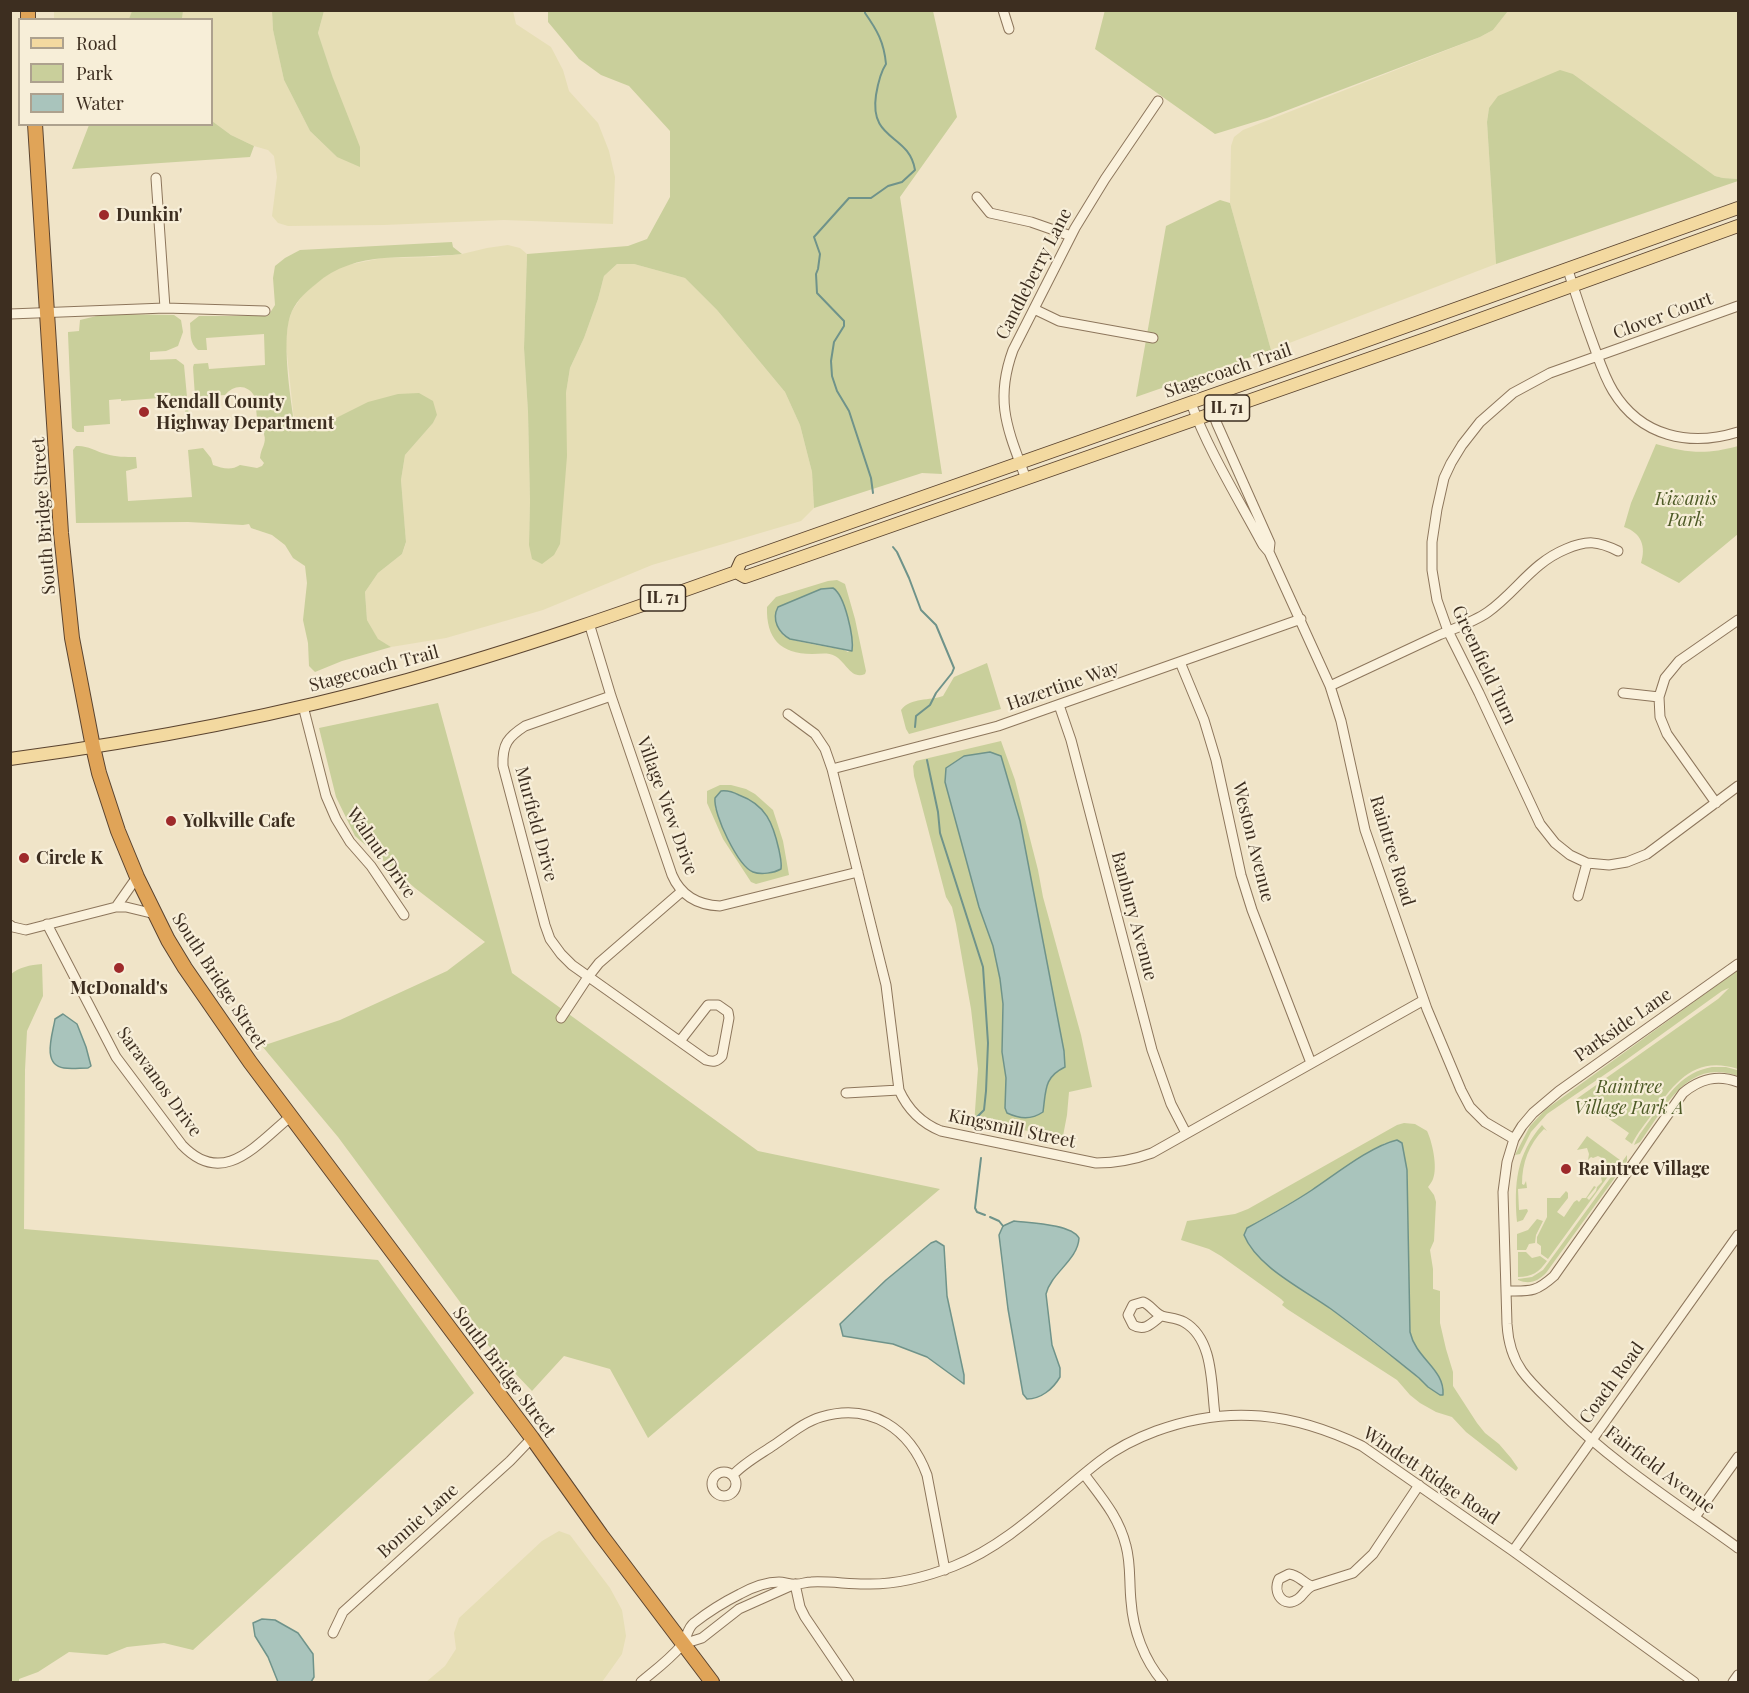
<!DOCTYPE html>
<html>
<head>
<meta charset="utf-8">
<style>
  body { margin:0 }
  #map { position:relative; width:1749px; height:1693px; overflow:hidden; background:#f0e4c8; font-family:"Playfair Display",serif }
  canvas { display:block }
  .frame { position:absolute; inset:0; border:12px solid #3d2e20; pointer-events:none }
  .legend { position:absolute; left:18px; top:18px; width:195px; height:108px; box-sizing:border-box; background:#f7eed8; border:2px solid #ada18e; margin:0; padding:8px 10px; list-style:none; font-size:18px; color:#3d2e20 }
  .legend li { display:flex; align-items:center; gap:12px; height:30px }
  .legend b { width:30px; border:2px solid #ada18e }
</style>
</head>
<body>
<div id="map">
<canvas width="1749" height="1693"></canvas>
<div class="frame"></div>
<ul class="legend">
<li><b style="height:8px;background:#f3d9a0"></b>Road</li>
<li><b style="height:16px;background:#c9cf9b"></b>Park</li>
<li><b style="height:16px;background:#a9c4bc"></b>Water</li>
</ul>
</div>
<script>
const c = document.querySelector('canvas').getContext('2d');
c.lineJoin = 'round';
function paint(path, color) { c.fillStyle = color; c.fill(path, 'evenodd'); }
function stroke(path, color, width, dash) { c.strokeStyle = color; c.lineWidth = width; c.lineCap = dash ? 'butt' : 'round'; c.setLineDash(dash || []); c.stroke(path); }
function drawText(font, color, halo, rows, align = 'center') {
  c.font = font + ' "Playfair Display",serif'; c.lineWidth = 4.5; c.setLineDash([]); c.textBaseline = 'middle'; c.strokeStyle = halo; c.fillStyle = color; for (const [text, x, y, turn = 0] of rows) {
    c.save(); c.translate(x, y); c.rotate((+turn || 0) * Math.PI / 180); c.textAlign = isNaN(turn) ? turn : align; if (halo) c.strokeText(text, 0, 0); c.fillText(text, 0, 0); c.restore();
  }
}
const farmland = new Path2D(`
  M54,11h78l-3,9 -75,-1z
  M183,11h89l1,19 11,50 26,51 27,26 -4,-79 -15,-45 6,-22h189l3,13 35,23 12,23 6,21 29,32 11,28 6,26 -2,47 -109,-4 -120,5 -96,1 -10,-3 -6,-7 5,-39 -3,-21 -6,-6 -14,-4 -23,-11 -19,-14v-101h-30z
  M1508,11h230v168l-15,-1 -8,-2 -142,-102 -84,34 -2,14 9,142 -225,86 -41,-147 1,-57 3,-9 9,-7 237,-93 13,-7z
  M508,245l12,3 7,6 -3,94 4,64 2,89 -1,44 37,-152 4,-25 14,-30 14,-39 6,-23 13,-12h17l51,14 32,32 68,82 15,33 12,47 2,36 -13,13 -149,44 -109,45 -97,28 -55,9 -13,-7 -11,-20 -2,-28 13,-19 24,-19 4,-11 -5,-63 4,-25 28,-32 4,-8 -96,1 -25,12 -21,1 -9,-84 2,-23 4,-11 10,-15 20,-18 20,-12 40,-8 52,-1 28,-3 25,-6z
  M559,1531l11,4 40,53 12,22 4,26 -4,18 -20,28h-176l19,-16 11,-17 -2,-16 5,-15 83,-77z`);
const green = new Path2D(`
  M1105,10h403v1l-15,19 -13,7 -213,81 -52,16 -120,-85z
  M132,11h51l-1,8h-53z
  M272,11h52l-6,22 15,45 27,69v20l-23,-10 -27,-26 -26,-51 -11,-50z
  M548,11h385l24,106 -57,80 42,277 -20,-1 -108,35 -2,-36 -12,-47 -15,-33 -68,-82 -32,-32 -51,-14h-17l-13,12 -6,23 -14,39 -14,30 -4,25 1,63 -7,88 -6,11 -12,9 -10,-5 -3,-14 1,-44 -2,-89 -4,-64 3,-94 101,-8 19,-7 23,-42v-66l-41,-45 -28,-11 -22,-16 -31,-37z
  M1560,70l13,4 142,102 8,2 15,1v2l-242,83 -9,-142 2,-14 9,-12z
  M212,121l19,14 23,11 -4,11 -178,12 17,-44 123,-1z
  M1220,200l10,3 41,147 -135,47 30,-171z
  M452,242l1,5 9,7c-26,3 -52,2 -78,4 -25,2 -49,9 -68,26 -10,8 -18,15 -24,27 -12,25 -1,90 3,118l21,-1 52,-26 30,-8 21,-1 14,8 4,14 -4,8 -28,32 -4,25 5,62 -4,12 -24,19 -13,19 2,28 11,19 13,8 -49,14 -27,11 -6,-6 -1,-23 -5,-23 4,-37 -2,-17 -12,-8 -8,-13 -13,-10 -21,-7 -2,-4 -6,1 -55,-3 -112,1 -3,-73 3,-4c11,-1 19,5 30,8 10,3 19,3 30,3l1,11 -11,3 2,30 64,-4 -4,-47 15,-2 8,10 2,7c9,3 18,6 27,0l17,3 5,-2 2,-3 -4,-5c1,-11 7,-14 4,-24l-6,-4 -3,-33c-7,-13 -21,-13 -30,-2l-30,2 -2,-30 1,-3 14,-1 1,6 56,-4 -1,-31 -58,4 1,12h-9c-9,-7 -7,-17 -8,-27l9,-7h69l7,-11 -2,-27 2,-12 10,-8 15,-8z
  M105,314l69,1 7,5 2,12 -5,14 -12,5 -16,1v8l26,-1 8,6 5,53h-3l-2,-22 -63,5v-2l-12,1 1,24 -26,2v6h-7l-5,-4 -4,-94v-2l11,-1 1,-11z
  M1656,444c31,9 50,11 82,2v88l-59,49 -38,-20c5,-16 1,-30 -17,-36l7,-24z
  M837,580l8,4 10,35 11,52 -1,3c-14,6 -19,-12 -30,-18 -7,-4 -15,-2 -23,-2 -32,0 -46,-16 -45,-47l9,-10 52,-16zM837,590c9,17 14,38 15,58l-4,4 -4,-2c-12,-3 -54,-8 -61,-15 -6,-6 -6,-16 -7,-23z
  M987,663l14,46 -92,25 -3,-5 -5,-19c10,-13 29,-9 42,-14l11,-19z
  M438,703l74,270 246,178 182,38 -292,249 -38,-69 -46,-13 -32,35 -45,-47 -27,-42 -122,-165 -76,-91 78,-26 107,-49 38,-29 -70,-54 -60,-52 -19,-39 -17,-69z
  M1001,741l14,39 23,90 5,27 38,138 11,52 -23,5 -2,23 -4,21 -68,-10 -21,-1 4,-56 -7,-60 -15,-85 -4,-17 -6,-10 -32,-121 -1,-10 3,-5zM1001,756l19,65 44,230 1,16c-21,11 -19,23 -22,44l-38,-3 1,-30 -4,-26 1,-48 -3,-25 -7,-33 -14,-39 -34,-125z
  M720,785h11l15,4 9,5 18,16 10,31 6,34 -33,9 -5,-2 -28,-43 -16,-36v-12zM715,798l54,21 7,20 6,25 -5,7 -19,2 -43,-65z
  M42,964l1,32 -16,35 -2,39 -1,159 354,31 96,133 -281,257 -29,-7 -37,4 -20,8 -38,-3 -31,20 -19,7v3h-8l-1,-707c9,-8 20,-10 32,-11z
  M1738,970v99c-43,-14 -63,13 -85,44 -7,10 -16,20 -21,31l-7,-5 4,-6 -43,-30 -5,5 -6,-8 143,-101 11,-11 -7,3 -96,69 -79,54 -16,18 -11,22 -5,1 15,-29 15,-16z
  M1712,1067h14l11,3 1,6c-51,-19 -73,32 -98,66l-6,3c4,-10 12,-19 18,-28 17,-23 30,-45 60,-50z
  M1404,1123l11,1 12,7c5,10 11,36 6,48 -1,3 -3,5 -5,8l6,8 2,7 -2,39 -4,9 3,19v20l7,2v32l6,26 7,23v14l24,37 8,10 14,11 12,14 7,10 -2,3 -50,-39 -14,-15 -16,-5 -16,-9 -10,-8 -13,-15 -110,-71 -5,-4 2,-3 -3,-3 -60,-43 -12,-7 -28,-9 6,-19 48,-7 13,-5 149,-84zM1385,1143h17l5,27 3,162 5,15 8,11 12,13 5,24 -108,-85 -57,-39 -28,-43 62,-36z
  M1542,1125l5,6 -3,-2c-15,15 -22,34 -22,55l2,1 2,-4 1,7 -9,1 1,21 8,-1 1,2 -5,9 -6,2c-3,-38 -1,-67 25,-97z
  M1587,1136l33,24 -72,99 -7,-5v-8l-4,-3v-6l10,-20v-19h13l6,-7 2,2v5l-11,14 7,5 10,-15 3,-2 2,2 3,-4h4l8,-12 2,1 -9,11 2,2 7,-9 1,-4 5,-5 -1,-5 4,-6 -3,-13 -4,-2 -5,2 -2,-1 -3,3 1,-6 -2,-6 -10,2z
  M1627,1155v6l-81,112c-8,8 -16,12 -28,7v-1l14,-2 11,-7z
  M1537,1219l6,2 -7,14 -1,8 -6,1 -3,6h-9v-16l11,-4z
  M1518,1252h8l6,6 8,-2 7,5c-8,11 -15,16 -29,16z`);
const water = new Path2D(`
  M833,588c12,7 21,50 19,63l-62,-12c-11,-6 -19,-19 -12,-32l43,-18z
  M990,752l11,4 19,65 44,230 1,16c-21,10 -19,23 -22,45 -12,8 -23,7 -36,1l-2,-5 1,-30 -4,-26 1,-48 -3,-25 -7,-33 -14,-39 -34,-125 1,-14 18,-12z
  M721,791c7,-1 12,1 18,4 27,10 34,28 40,55 1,6 3,12 2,19 -7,4 -20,6 -28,3 -15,-6 -40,-58 -38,-74z
  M63,1014l14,10 9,23 5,19 -3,2c-8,0 -17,1 -24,0 -23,-3 -11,-35 -9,-49z
  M1397,1140l5,3 5,27 3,162c6,27 35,37 33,63h-3l-12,-8 -9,-9c-29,-23 -58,-47 -88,-69 -28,-20 -74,-42 -87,-74l3,-7c22,-12 44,-24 65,-38 24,-16 59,-44 85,-50z
  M1014,1221c16,2 57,3 65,17 -1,22 -28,35 -33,56l6,51 8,23v9c-7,12 -19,22 -33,22l-4,-5 -15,-85 -9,-74 4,-9z
  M936,1241l8,5 3,50 17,79v9l-37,-27 -34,-13 -50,-8 -3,-12 46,-44 45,-37z
  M262,1619l13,1 23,13 15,21 1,23 -3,5h-33l-10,-25 -13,-21 -2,-13z`);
const stream = new Path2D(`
  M865,10v3c12,17 19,29 21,51 -6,9 -8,19 -10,31 -7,47 33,38 39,75l-13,12 -14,4 -17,12h-22l-35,39 6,17 -2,15 -2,5 1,19 27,28v5l-10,16 -3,19 1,15 5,15 12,20 22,67 2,15
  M893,547l4,5 12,26 12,32 15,15 18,43 -2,5 -16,20 -6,12 -14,11 -1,11
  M927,760l11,52 2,21 43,134 5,76 -2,48 -2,19 -13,13
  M981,1158l-6,50 2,4 8,3
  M990,1217l9,4 4,5`);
const minor = new Path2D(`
  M1003,10l6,19
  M156,178l9,130
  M977,197l13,16 41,9 40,14
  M1568,270c8,26 17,52 27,79 5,14 10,29 18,42 28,46 77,56 125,41
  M1738,306l-188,67 -37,20 -33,29 -18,23 -11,18 -7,15 -7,31 -5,33v28l5,30 11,31 31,62 61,131 15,19 15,12 17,8 22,2 18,-3 20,-8 91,-68
  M1034,309l25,12 94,17
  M10,314l155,-6 100,3
  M1207,397l10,27 53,119 -1,9
  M1191,403c17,47 48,97 72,142l6,7 61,134 11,35 24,109 62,179 34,81 9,17 15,15 29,17
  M1026,479c-18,-49 -32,-77 -13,-129l62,-122 30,-49 53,-78
  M589,623l22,73 61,179c9,21 26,30 48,31l138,-34
  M1180,662l24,58 12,40 25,115 11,35 59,153
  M1330,686c37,-17 73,-34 109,-51 16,-7 35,-13 49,-23 29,-21 44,-49 78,-63 21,-9 32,-8 52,2
  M1623,693l36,4
  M611,696l-86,30c-17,11 -23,18 -22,40l42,159 5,14 11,15 11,11 134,95c7,2 11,2 16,-4l7,-38 -1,-6 -10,-7h-10l-28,36
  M1059,705l12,35 81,310 19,54 15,29
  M303,706l23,90 10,23 14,23 21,24 33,49
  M788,714l27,20 10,15 7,20 54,216 13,105c9,20 22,33 42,41l155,32c21,0 37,-3 56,-10l272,-153
  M832,769l166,-43 303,-107
  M1716,803l-49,-69 -7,-17 -1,-20 6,-19 14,-17 59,-41
  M1578,896l9,-33
  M116,907l21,-30
  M47,924l69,133 66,88c41,43 74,0 108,-28
  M10,925l3,2 13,3 90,-23h10l29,7
  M1738,964l-179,127 -26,22 -11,13 -8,13 -7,23 -4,30 4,132c1,17 5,33 15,47 10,14 23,25 35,37 54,54 120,96 181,140
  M561,1018l27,-41 11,-14 82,-71
  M846,1093l53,-3
  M1506,1291c24,0 29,2 48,-15l129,-183c17,-14 34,-19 55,-11
  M1161,1316c-9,7 -16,16 -28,9l-5,-10 5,-10 10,-3c8,3 11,11 19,14 7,2 15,2 22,6 30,17 27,63 31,93
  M712 1484a12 12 0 1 1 24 0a12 12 0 1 1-24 0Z
  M1084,1474c17,23 35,43 42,72 5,18 3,36 5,55 2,29 13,59 32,81
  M733,1475c11,-12 26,-20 41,-30 15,-10 30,-23 47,-28 50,-15 89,12 106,58l18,95
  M1695,1517l43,-60
  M1513,1551l225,-316
  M795,1584l5,23 5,10 44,65
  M1312,1586c-9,-3 -13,-11 -23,-12l-10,5c-7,14 5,30 19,20 6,-4 7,-10 14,-13l41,-13 20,-19 46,-69
  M333,1633l10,-21 167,-151 22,-23
  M683,1644l19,-6 37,-29 56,-25
  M641,1682c13,-11 28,-22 40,-36 6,-7 6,-18 13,-23 14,-11 30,-21 46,-29 11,-6 27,-12 39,-12 6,0 12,3 18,2 5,0 9,-2 14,-2 18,-1 36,2 54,2 30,1 61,-7 89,-18 56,-22 99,-69 146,-105 17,-13 37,-23 56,-30 73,-27 138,-18 206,15l151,105 181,131
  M1733,1682l5,-7`);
const major = new Path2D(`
  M736,572l9,5 683,-239 310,-112
  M10,759c134,-18 267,-43 397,-79 112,-31 220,-69 329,-108l5,-11 602,-212 395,-141`);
const highway = new Path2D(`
  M28,10v10
  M35,124l26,409 11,105 21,109 6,26 19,58 19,46 31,63 17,28 65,94 282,376 69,97 111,147`);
const markers = [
  [104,215,6,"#9e2a2b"],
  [144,412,6,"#9e2a2b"],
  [171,821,6,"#9e2a2b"],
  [24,858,6,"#9e2a2b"],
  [119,968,6,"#9e2a2b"],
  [1566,1169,6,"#9e2a2b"]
];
const shields = [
  [1227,408,45],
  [663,598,45]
];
const shieldNames = [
  ["IL 71",1227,408],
  ["IL 71",663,598]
];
const poiNames = [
  ["Dunkin'",116,215],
  ["Kendall County",156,402],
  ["Highway Department",156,423],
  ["Yolkville Cafe",183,821],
  ["Circle K",36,858],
  ["McDonald's",119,988,"center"],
  ["Raintree Village",1578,1169]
];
const streetNames = [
  ["Candleberry Lane",1034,274,-63],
  ["Clover Court",1663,316,-20],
  ["Stagecoach Trail",1228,371,-19],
  ["South Bridge Street",44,516,-94],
  ["Greenfield Turn",1484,665,65],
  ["Stagecoach Trail",374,669,-15],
  ["Hazertine Way",1063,686,-19],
  ["Village View Drive",667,806,70],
  ["Murfield Drive",536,824,75],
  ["Weston Avenue",1253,842,76],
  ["Raintree Road",1392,851,73],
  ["Walnut Drive",381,853,55],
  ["Banbury Avenue",1134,916,75],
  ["South Bridge Street",219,981,57],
  ["Parkside Lane",1623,1025,-35],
  ["Saravanos Drive",159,1082,54],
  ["Kingsmill Street",1012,1129,12],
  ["South Bridge Street",504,1372,53],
  ["Coach Road",1612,1383,-54],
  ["Fairfield Avenue",1660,1470,37],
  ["Windett Ridge Road",1431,1476,34],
  ["Bonnie Lane",418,1521,-42]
];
const parkNames = [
  ["Kiwanis",1686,499],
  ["Park",1686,520],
  ["Raintree",1629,1087],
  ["Village Park A",1629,1108]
];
paint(farmland, '#e6deb5');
paint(green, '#c9cf9b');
paint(water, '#a9c4bc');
stroke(water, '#6f938a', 1.5);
stroke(stream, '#6f938a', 2);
stroke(minor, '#8d765c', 11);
stroke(major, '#5b4430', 14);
stroke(highway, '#5b4430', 16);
stroke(minor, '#faf1dc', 9);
stroke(major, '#f3d9a0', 12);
stroke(highway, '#e0a458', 14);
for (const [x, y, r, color] of markers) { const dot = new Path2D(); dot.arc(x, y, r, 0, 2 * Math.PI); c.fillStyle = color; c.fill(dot); stroke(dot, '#f7eed8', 2); }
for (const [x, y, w] of shields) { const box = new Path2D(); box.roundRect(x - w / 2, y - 13, w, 26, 4.5); c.fillStyle = '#f7eed8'; c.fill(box); stroke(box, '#3d2e20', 1.5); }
drawText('bold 16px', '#3d2e20', null, shieldNames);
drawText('bold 18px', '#3d2e20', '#f7eed8', poiNames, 'left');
drawText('18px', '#3d2e20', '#f7eed8', streetNames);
drawText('italic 18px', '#4d5a26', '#f7eed8', parkNames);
</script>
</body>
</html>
